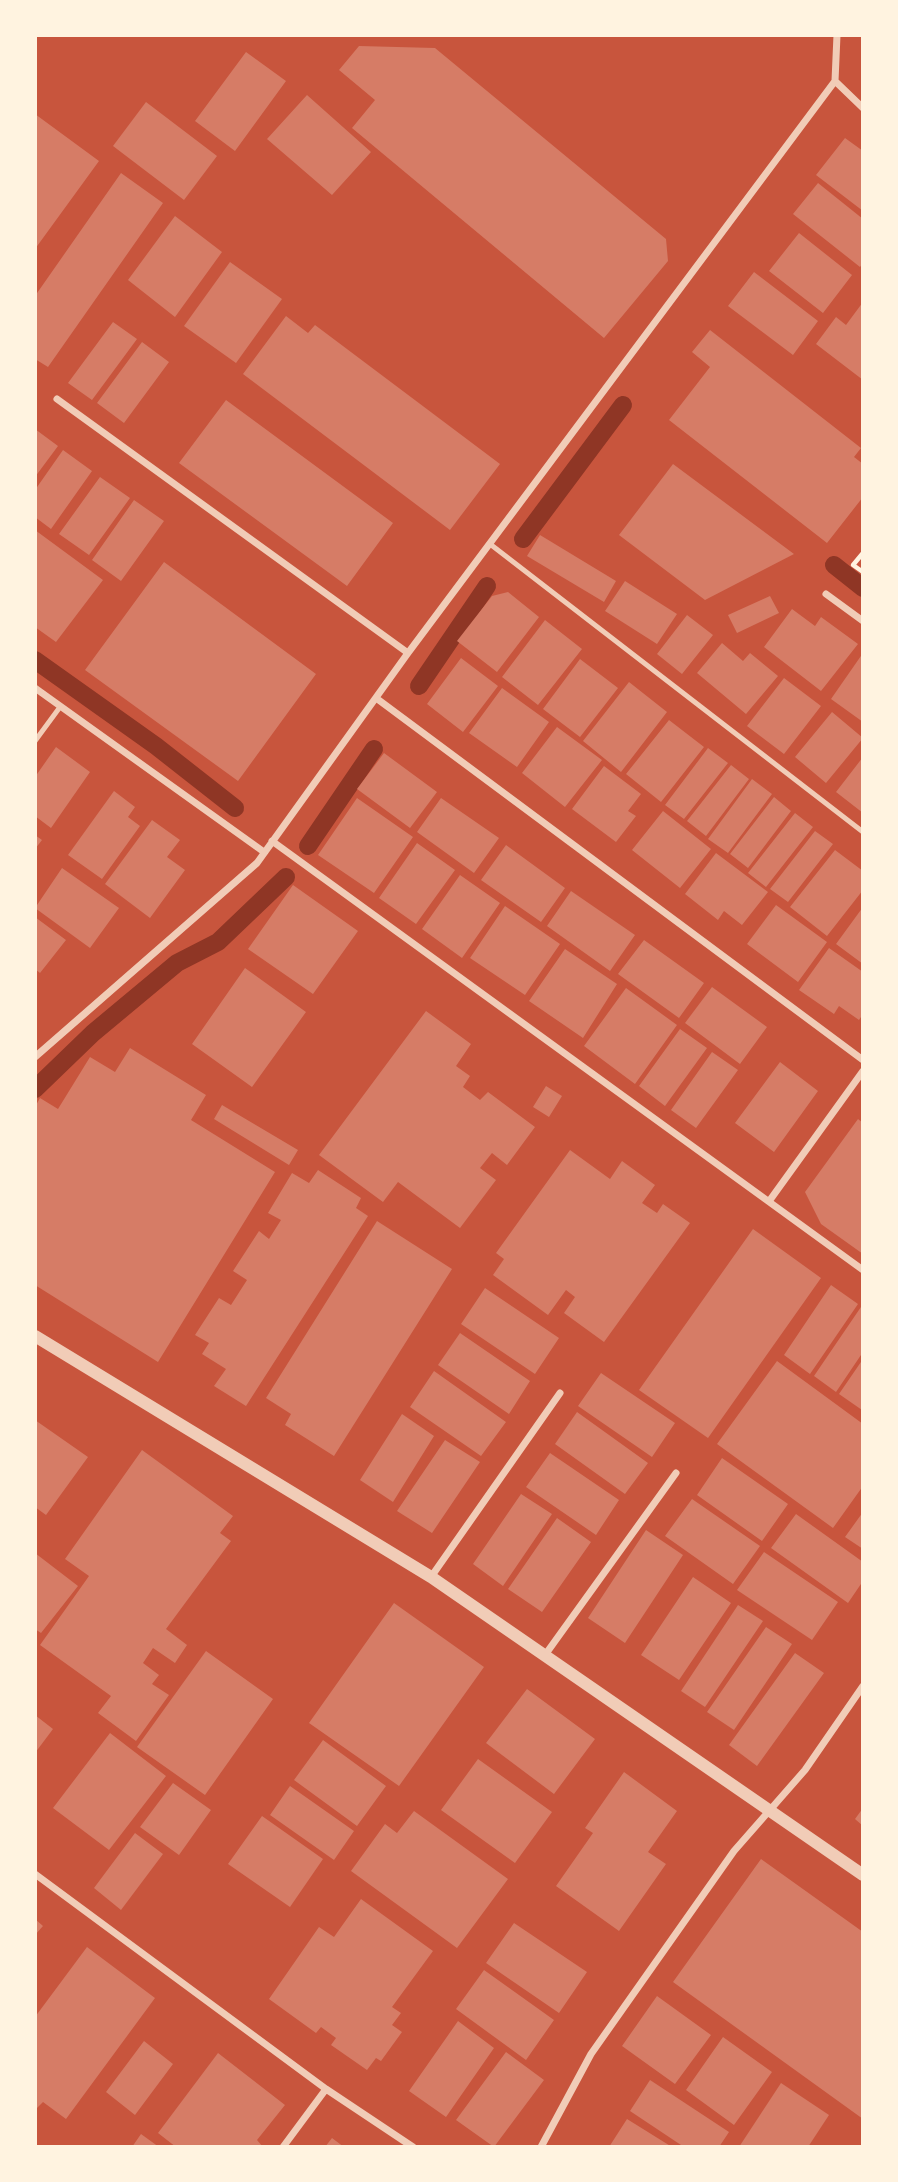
<!DOCTYPE html>
<html>
<head>
<meta charset="utf-8">
<style>
  body { margin:0 }
  #map { position:relative; width:898px; height:2182px; overflow:hidden; background:#c8553d; font-family:"Asap Condensed",sans-serif }
  canvas { display:block }
  .frame { position:absolute; inset:0; border:37px solid #fff3e0; pointer-events:none }
</style>
</head>
<body>
<div id="map">
<canvas width="898" height="2182"></canvas>
<div class="frame"></div>
</div>
<script>
const c = document.querySelector('canvas').getContext('2d');
c.lineJoin = 'round';
function stroke(path, color, width, dash) { c.strokeStyle = color; c.lineWidth = width; c.lineCap = dash ? 'butt' : 'round'; c.setLineDash(dash || []); c.stroke(path); }
function paint(path, color) { c.fillStyle = color; c.fill(path, 'evenodd'); }
const stream = new Path2D(`
  M523,539l100,-134
  M834,565l29,23
  M35,660l121,86 79,62
  M419,686l68,-100
  M308,846l66,-97
  M35,1089l58,-56 84,-70 41,-21 68,-65`);
const building = new Path2D(`
  M359,46l76,2 231,191 2,22 -64,77 -252,-210 23,-28 -36,-30z
  M246,52l40,29 -51,70 -40,-30z
  M307,95l64,57 -39,43 -65,-56z
  M146,102l71,54 -33,44 -71,-54z
  M35,114l64,47 -64,88z
  M845,138l18,13v60l-47,-36z
  M121,173l42,30 -115,164 -13,-8v-63z
  M818,183l45,36v44l-3,4 -67,-53z
  M175,216l47,36 -47,65 -47,-37z
  M799,233l53,42 -29,38 -54,-42z
  M230,262l52,37 -46,64 -52,-37z
  M754,272l64,49 -25,34 -65,-49z
  M863,302v78l-47,-36 20,-27 10,8z
  M286,316l22,17 7,-8 185,139 -50,66 -207,-156z
  M113,322l24,17 -45,61 -24,-17z
  M710,330l151,118 -7,9 9,7v33l-36,46 -158,-123 41,-53 -18,-15z
  M142,342l27,20 -45,61 -27,-20z
  M226,400l167,123 -46,63 -168,-123z
  M35,429l23,17 -23,31z
  M63,450l29,21 -41,58 -16,-12v-27z
  M673,464l121,90 -89,46 -86,-65z
  M100,477l30,21 -41,57 -30,-21z
  M134,500l30,21 -43,60 -29,-21z
  M35,530l68,50 -47,62 -21,-15z
  M540,535l76,46 -12,21 -77,-46z
  M164,562l152,112 -78,107 -153,-111z
  M625,581l52,33 -20,30 -52,-33z
  M508,592l31,25 -42,55 -40,-31 35,-45z
  M770,596l9,17 -42,20 -9,-18z
  M792,609l23,17 6,-9 37,27 -37,47 -57,-44z
  M687,615l26,20 -31,39 -25,-20z
  M545,620l37,29 -44,56 -36,-28z
  M722,643l21,18 7,-8 28,23 -32,38 -49,-41z
  M863,653v69l-32,-23z
  M461,658l37,28 -35,46 -36,-28z
  M580,659l38,29 -38,49 -37,-28z
  M784,678l37,28 -37,48 -37,-28z
  M629,682l38,30 -46,60 -38,-31z
  M502,688l47,34 -32,45 -48,-34z
  M832,712l31,26 -37,45 -31,-26z
  M669,720l35,27 -43,55 -35,-28z
  M557,727l45,33 -37,47 -43,-34z
  M56,747l34,25 -39,56 -16,-12v-39z
  M708,748l20,15 -44,56 -19,-14z
  M384,753l53,39 -27,36 -53,-39z
  M863,757v56l-27,-21z
  M731,765l18,14 -43,57 -19,-15z
  M604,766l37,28 -13,17 8,5 -20,26 -44,-33z
  M752,779l20,15 -44,59 -20,-14z
  M114,791l21,16 -7,10 12,9 -38,53 -34,-24z
  M774,797l17,14 -43,57 -18,-14z
  M357,798l56,39 -39,56 -56,-38z
  M441,798l58,40 -25,35 -57,-41z
  M663,811l48,38 -31,39 -48,-38z
  M795,813l18,14 -47,60 -18,-14z
  M152,820l28,20 -13,17 18,13 -35,48 -45,-34z
  M815,831l18,13 -45,58 -18,-13z
  M35,835l7,5 -7,9z
  M417,843l38,27 -39,54 -37,-26z
  M506,845l59,43 -24,34 -60,-42z
  M835,850l28,21v19l-36,46 -37,-29z
  M716,853l52,39 -26,33 -18,-14 -6,9 -33,-26z
  M62,868l57,40 -29,40 -55,-40z
  M460,875l40,28 -38,55 -40,-29z
  M293,885l65,46 -45,63 -65,-45z
  M571,891l64,44 -25,36 -63,-45z
  M776,905l51,37 -29,40 -51,-38z
  M505,906l55,38 -35,51 -55,-37z
  M863,907v57l-27,-20z
  M35,917l31,23 -26,33 -5,-4z
  M644,940l60,43 -25,35 -61,-44z
  M829,948l34,24v42l-4,6 -20,-14 -5,8 -35,-24z
  M565,949l52,35 -34,54 -54,-37z
  M245,968l61,44 -54,75 -60,-43z
  M712,987l55,40 -27,37 -55,-41z
  M626,988l51,37 -42,59 -51,-38z
  M426,1011l45,33 -15,22 14,10 -7,11 17,13 8,-8 47,35 -28,38 -15,-12 -12,15 16,12 -36,48 -62,-46 -15,20 -64,-47z
  M680,1029l27,19 -42,58 -26,-20z
  M130,1048l76,47 -15,25 84,52 -117,190 -123,-77v-178l5,-9 18,11 32,-52 25,15z
  M712,1052l26,18 -42,58 -25,-18z
  M780,1062l38,29 -44,61 -39,-29z
  M546,1086l16,10 -13,21 -16,-10z
  M222,1105l76,45 -9,15 -75,-46z
  M858,1119l5,4v131l-42,-30 -16,-32z
  M570,1150l40,29 12,-18 33,24 -13,18 15,10 6,-9 27,19 -86,119 -40,-29 11,-16 -9,-7 -18,25 -55,-40 11,-16 -8,-6z
  M318,1170l43,28 -5,10 12,8 -122,190 -32,-20 12,-17 -24,-15 7,-11 -14,-8 24,-37 12,7 16,-25 -14,-9 26,-40 10,8 12,-19 -13,-7 24,-40 17,10z
  M377,1221l75,48 -118,187 -49,-31 6,-11 -25,-16z
  M753,1229l68,49 -113,160 -69,-48z
  M831,1285l27,19 -48,70 -26,-19z
  M485,1288l74,50 -24,36 -74,-50z
  M863,1304v48l-27,40 -22,-16z
  M460,1333l70,48 -21,33 -71,-49z
  M863,1359v50l-1,1 -23,-16z
  M777,1361l86,63v62l-30,42 -116,-84z
  M434,1371l72,51 -25,34 -71,-49z
  M601,1373l74,50 -23,34 -74,-51z
  M577,1412l71,51 -23,31 -70,-50z
  M402,1414l32,22 -41,66 -33,-22z
  M35,1420l53,37 -42,58 -11,-8z
  M445,1440l35,22 -48,71 -35,-22z
  M142,1450l91,66 -13,17 11,8 -65,88 21,16 -12,18 -22,-15 -10,15 16,12 -7,9 17,11 -33,46 -38,-28 13,-17 -71,-51 49,-69 -24,-17z
  M550,1453l69,47 -23,35 -70,-48z
  M722,1458l66,46 -26,37 -65,-46z
  M521,1494l31,20 -49,72 -30,-22z
  M692,1499l68,47 -27,38 -68,-48z
  M863,1512v37l-18,-12z
  M796,1514l67,48v19l-15,22 -77,-55z
  M557,1518l34,24 -49,70 -34,-23z
  M646,1530l37,25 -58,88 -37,-25z
  M764,1552l74,50 -26,38 -75,-50z
  M35,1553l43,33 -37,47 -6,-4z
  M693,1577l38,26 -52,77 -38,-25z
  M394,1603l90,64 -85,119 -90,-63z
  M738,1605l25,16 -58,86 -24,-16z
  M766,1627l26,17 -58,86 -27,-18z
  M206,1651l67,48 -68,96 -68,-48z
  M795,1653l29,20 -67,93 -28,-21z
  M527,1689l68,50 -41,55 -68,-51z
  M35,1715l18,14 -18,24z
  M110,1733l56,43 -57,74 -56,-42z
  M323,1740l63,46 -29,40 -63,-46z
  M478,1759l74,53 -37,51 -74,-53z
  M624,1772l53,39 -29,41 18,12 -47,67 -63,-45 37,-53 -8,-5z
  M173,1783l38,27 -32,45 -39,-28z
  M290,1786l64,45 -20,29 -64,-45z
  M863,1808v18l-8,-7z
  M414,1811l94,68 -51,69 -106,-77 34,-47 12,9z
  M262,1816l61,43 -33,48 -62,-43z
  M135,1833l28,21 -42,56 -27,-22z
  M761,1859l102,73v187l-190,-137z
  M361,1899l72,52 -41,56 9,6 -9,12 10,7 -21,29 -5,-3 -9,12 -36,-25 5,-7 -15,-11 -5,6 -47,-34 50,-72 15,10z
  M35,1919l8,7 -8,9z
  M514,1923l73,49 -28,41 -73,-50z
  M87,1947l68,51 -89,121 -23,-17 -8,8v-93z
  M484,1970l70,50 -28,40 -70,-51z
  M657,1996l54,39 -36,49 -53,-38z
  M458,2021l36,27 -48,69 -37,-26z
  M723,2037l49,35 -38,53 -48,-35z
  M144,2041l29,23 -38,51 -29,-23z
  M506,2052l38,28 -50,67 -38,-27z
  M218,2053l67,52 -28,35 6,7h-87l-18,-14z
  M650,2080l79,52 -10,15h-35l-54,-36z
  M781,2083l48,32 -21,32h-69z
  M627,2119l45,28h-63z
  M141,2134l18,13h-27z
  M332,2138l12,9h-19z`);
const path = new Path2D(`
  M863,553l-10,12 10,7`);
const service = new Path2D(`
  M490,544l373,288
  M35,741l25,-34`);
const minor = new Path2D(`
  M835,81l28,27
  M57,399l351,254
  M826,594l37,27
  M35,688l229,164
  M376,698l487,362
  M272,841l591,429
  M35,1057l222,-194 151,-210 427,-572 2,-46
  M770,1200l93,-129
  M431,1577l129,-184
  M545,1655l131,-182
  M35,1874l291,215 87,58
  M283,2147l43,-58
  M541,2147l50,-93 143,-203 71,-81 58,-84`);
const tertiary = new Path2D(`
  M35,1336l396,241 432,298`);
stroke(stream, '#8f3625', 18);
paint(building, '#d67c66');
stroke(path, '#fff3e0', 4.5);
stroke(service, '#f1ccb7', 5);
stroke(minor, '#f1ccb7', 7);
stroke(tertiary, '#f1ccb7', 12);
</script>
</body>
</html>
